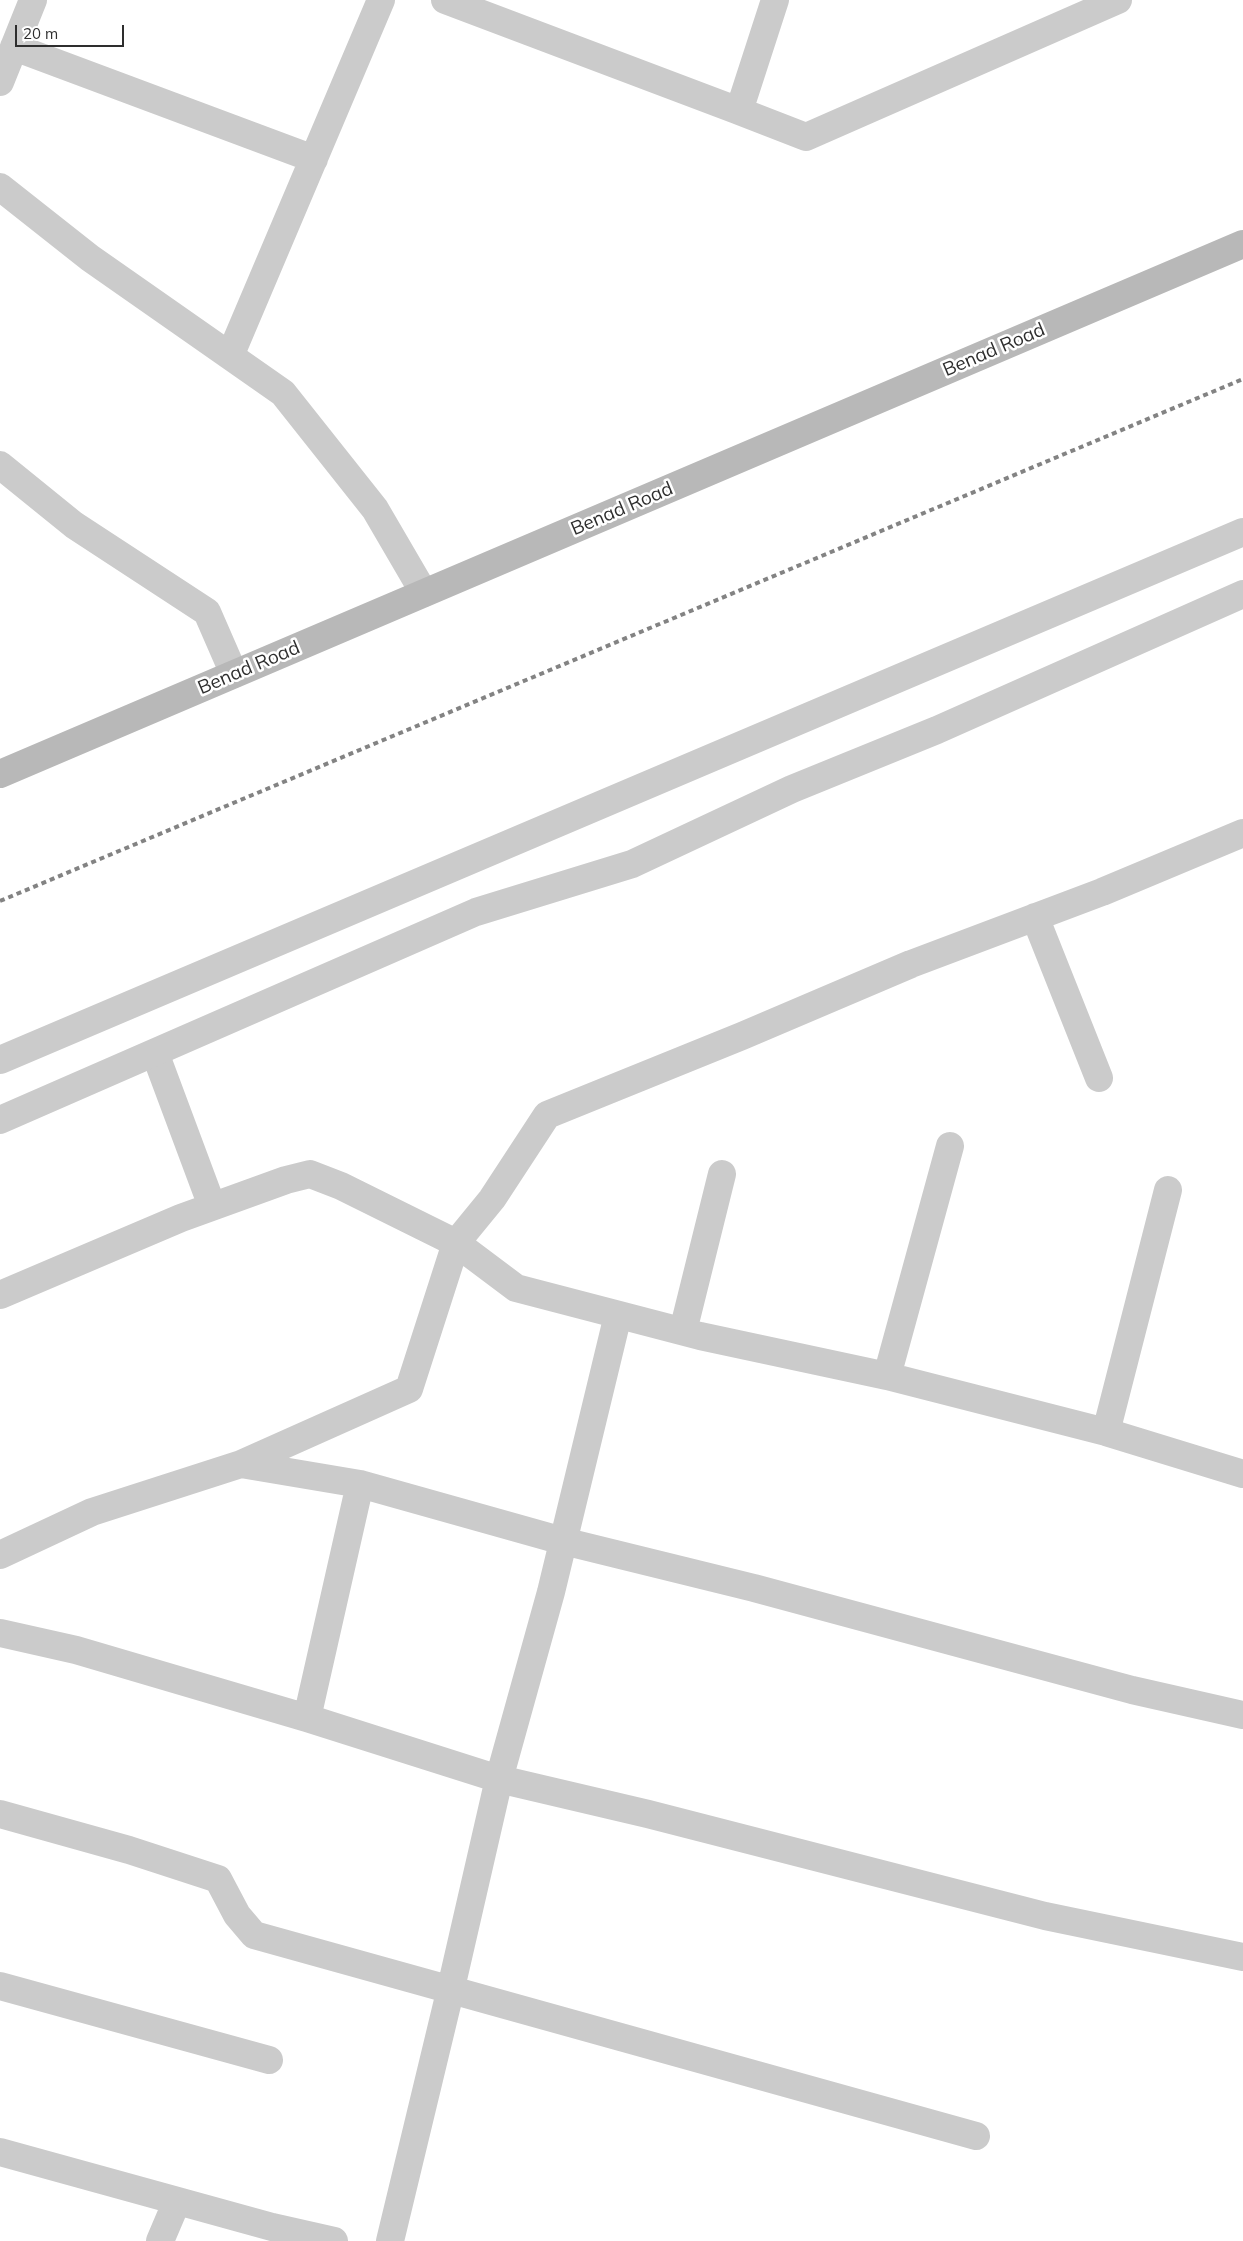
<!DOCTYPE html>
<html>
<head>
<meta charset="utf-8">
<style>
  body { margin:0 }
  #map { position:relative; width:1243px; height:2241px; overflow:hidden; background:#fff; font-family:Mulish,sans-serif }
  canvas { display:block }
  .scale { position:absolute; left:15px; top:25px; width:109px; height:22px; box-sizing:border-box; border:2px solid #2e2e2e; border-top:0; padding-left:6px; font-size:15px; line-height:18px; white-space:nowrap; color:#2e2e2e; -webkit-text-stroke:4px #fff; paint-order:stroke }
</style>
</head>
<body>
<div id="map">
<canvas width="1243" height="2241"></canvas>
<div class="scale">20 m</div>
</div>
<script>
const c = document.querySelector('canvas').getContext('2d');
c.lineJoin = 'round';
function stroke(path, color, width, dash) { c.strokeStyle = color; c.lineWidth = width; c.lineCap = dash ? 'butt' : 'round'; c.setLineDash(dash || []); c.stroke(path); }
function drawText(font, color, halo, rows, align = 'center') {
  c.font = font + ' Mulish,sans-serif'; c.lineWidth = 5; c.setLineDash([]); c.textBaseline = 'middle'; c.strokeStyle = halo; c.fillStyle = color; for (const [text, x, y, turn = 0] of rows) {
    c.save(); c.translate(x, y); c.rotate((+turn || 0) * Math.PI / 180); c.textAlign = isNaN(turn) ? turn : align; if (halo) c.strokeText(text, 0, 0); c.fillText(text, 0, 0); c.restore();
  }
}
const minor = new Path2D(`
  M445,0l294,111 36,-111
  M14,47l300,112
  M0,82l33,-82
  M739,111l67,26 312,-137
  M0,187l90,71 193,135 92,116 49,84
  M230,356l151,-356
  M0,465l74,60 133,87 27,62
  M1035,917l64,161
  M155,1053l57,153
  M0,1295l181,-77 105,-38 24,-6 31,12 115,57 60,45 184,48 187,40 219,56 137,42
  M683,1331l39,-157
  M887,1376l63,-230
  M1106,1432l62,-242
  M241,1464l119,20 203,57 191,47 378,102 111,25
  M0,1555l92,-43 149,-48 168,-75 47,-146 36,-44 55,-84 195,-79 169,-72 191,-72 141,-59
  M0,1633l76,17 231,68 192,61 149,35 397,102 198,41
  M307,1718l53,-234
  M0,1814l129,36 89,29 19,36 17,20 722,201
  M0,1986l269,74
  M0,2152l272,75 62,14
  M160,2241l17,-40
  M390,2241l61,-253 48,-209 52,-187 67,-277`);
const tertiary = new Path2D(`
  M0,1060l1243,-528
  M0,1120l476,-208 156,-48 160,-75 145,-59 306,-136`);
const secondary = new Path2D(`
  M0,774l1243,-530`);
const rail = new Path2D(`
  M0,901l1243,-522`);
const streetNames = [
  ["Benad Road",994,350,-23],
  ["Benad Road",622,509,-23],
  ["Benad Road",249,668,-23]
];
stroke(minor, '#cbcbcb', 28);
stroke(tertiary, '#cbcbcb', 28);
stroke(secondary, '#b8b8b8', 28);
stroke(rail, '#838383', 4, [5, 4]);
drawText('19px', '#2e2e2e', '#fff', streetNames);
</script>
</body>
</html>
